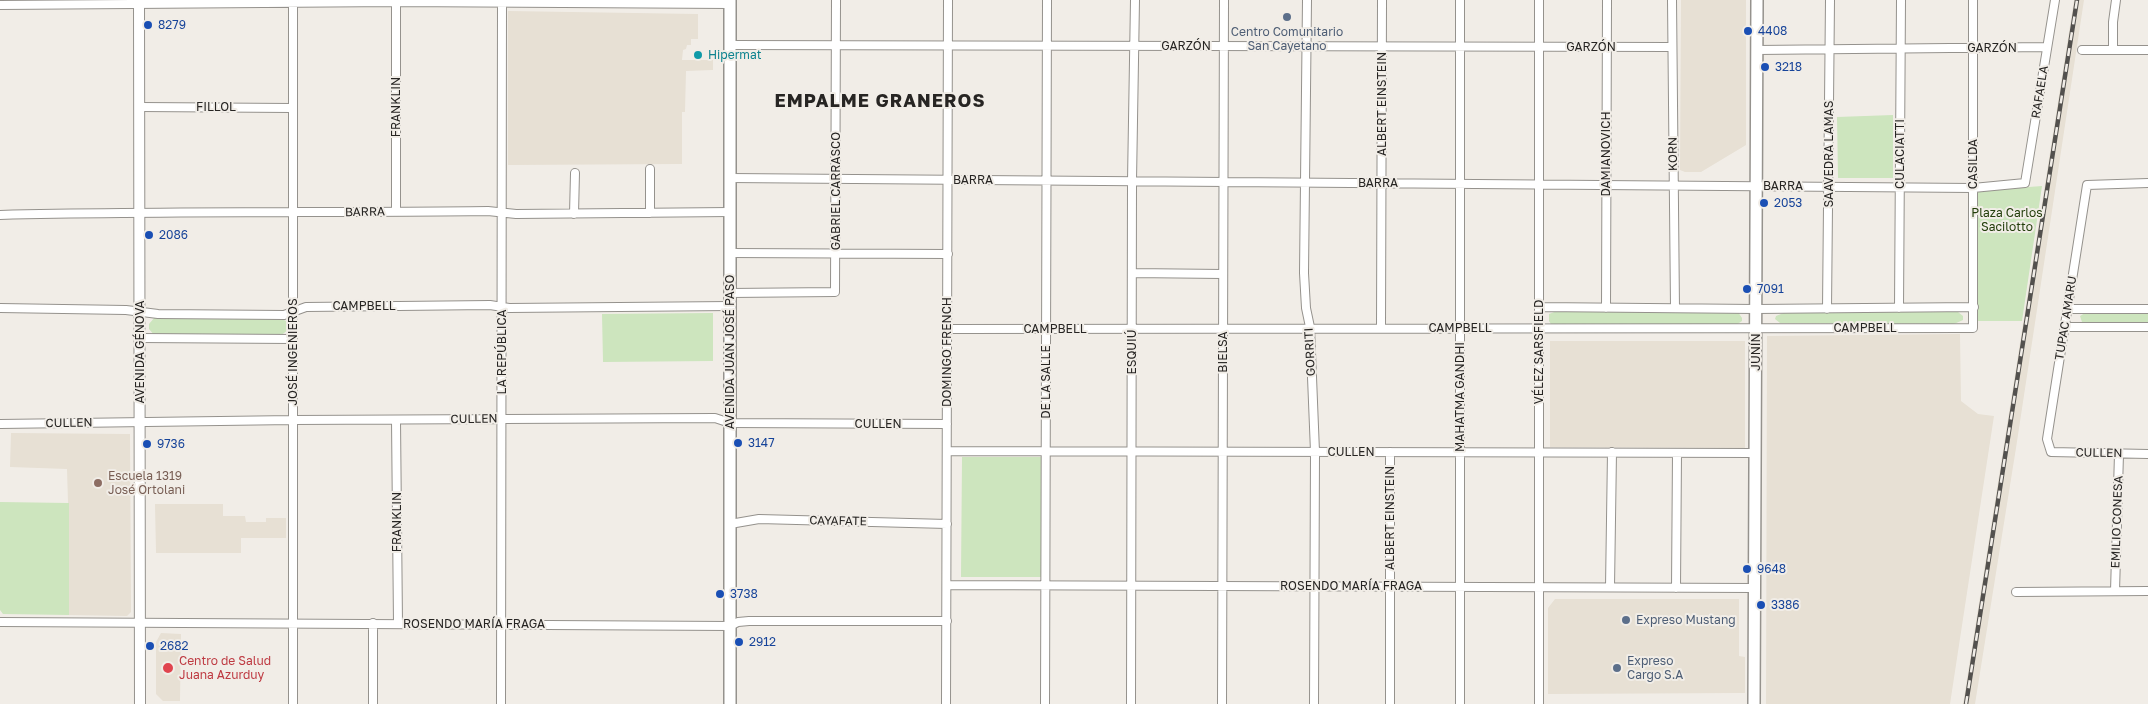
<!DOCTYPE html>
<html>
<head>
<meta charset="utf-8">
<style>
  body { margin:0 }
  canvas { display:block; background:#f1ede7 }
</style>
</head>
<body>
<canvas width="2148" height="704"></canvas>
<script>
const c = document.querySelector('canvas').getContext('2d');
c.lineJoin = 'round';
function paint(path, color) { c.fillStyle = color; c.fill(path, 'evenodd'); }
function stroke(path, color, width, dash) { c.strokeStyle = color; c.lineWidth = width; c.lineCap = dash ? 'butt' : 'round'; c.setLineDash(dash || []); c.stroke(path); }
function drawText(font, color, halo, rows, align = 'center') {
  c.font = font + ' "Golos Text",sans-serif'; c.lineWidth = 4; c.setLineDash([]); c.textBaseline = 'middle'; c.strokeStyle = halo; c.fillStyle = color; for (const [text, x, y, turn = 0] of rows) {
    c.save(); c.translate(x, y); c.rotate((+turn || 0) * Math.PI / 180); c.textAlign = isNaN(turn) ? turn : align; if (halo) c.strokeText(text, 0, 0); c.fillText(text, 0, 0); c.restore();
  }
}
const built = new Path2D(`
  M1681,0h65v145l-45,27h-16l-5,-2z
  M2074,0h10l-68,448 -41,256h-12z
  M508,11l190,3v25h-7v6h-4l-1,4 -3,1 -1,10h31v10l-27,1 -1,41h-3v52l-174,1z
  M1960,334l1,67 17,13 16,2 -44,288h-184l1,-368z
  M1550,341h195v107l-195,-1z
  M11,433l119,1 1,178 -4,4 -58,-1v-111l-1,-1 -1,-34 -57,-2z
  M155,504h68v12h22l1,6h20v-4h20v20h-45v15h-85z
  M1555,599h184v57l6,1v36l-197,1v-86z
  M161,633l20,1 -1,67h-17l-7,-7v-52z`);
const green = new Path2D(`
  M1893,115v63h-55l-1,-61z
  M2042,186l-20,135h-45l-1,-130z
  M1557,311l181,1 4,6v3l-6,4 -185,-1 -2,-3v-7z
  M1786,312h172l5,4v4l-9,4 -174,-1 -5,-4 1,-3z
  M713,313v48l-110,1 -1,-48z
  M2085,313h63v10h-63l-3,-1 -2,-6z
  M155,317l125,1 6,3 2,9 -8,6h-125l-6,-7v-5z
  M962,457h79l1,120h-81z
  M0,502l69,1v112l-66,-1 -3,-4z`);
const minor = new Path2D(`
  M293,0v704
  M1307,0l-3,273 2,35 4,19 5,125 -1,252
  M1460,0v704
  M1539,0v704
  M1672,0l3,308
  M396,2v210
  M0,5l396,-3 334,2
  M730,45l942,2
  M1757,50l290,-3
  M2082,50h66
  M2113,50v-28l3,-22
  M140,107l152,1
  M730,178l1243,10 52,-5 30,-183
  M2148,183l-61,2 -40,254 4,13 97,2
  M650,213v-44
  M574,214l1,-41
  M0,215c163,-4 325,-2 488,-4l28,3 214,-2
  M730,253l218,1
  M1132,273l91,1
  M730,293l105,-1 1,-292
  M1539,307l217,2 218,-2
  M0,308l126,2 32,4 126,1 22,-8 184,-2 19,3 221,-2
  M1606,308l1,-308
  M1899,308l2,-308
  M1827,309l3,-309
  M2068,309h80
  M1381,327l1,-327
  M2065,327h83
  M947,329l1026,-1v-328
  M140,338l153,1
  M396,420l2,204
  M0,424l293,-4 422,-2 15,5 217,1
  M947,451l808,2
  M1390,452v252
  M730,524l29,-5 188,5
  M947,585l808,3
  M1610,587l2,-135
  M1676,588l1,-135
  M2115,591l4,-137
  M2016,592l132,-1
  M0,622l730,4 8,-4 11,-1h198
  M373,704v-81
  M501,704l1,-704
  M946,704l2,-704
  M1045,704l2,-704
  M1131,704l1,-523 3,-181
  M1222,704l2,-704`);
const tertiary = new Path2D(`
  M139,0l1,704`);
const secondary = new Path2D(`
  M730,704v-704
  M1754,704l3,-704`);
const rail = new Path2D(`
  M1966,704l111,-704`);
const markers = [
  [1287,17,5,"#5c6f8a"],
  [148,25,5,"#1a4fb4"],
  [1748,31,5,"#1a4fb4"],
  [698,55,5,"#0f9aa8"],
  [1765,67,5,"#1a4fb4"],
  [1764,203,5,"#1a4fb4"],
  [149,235,5,"#1a4fb4"],
  [1747,289,5,"#1a4fb4"],
  [738,443,5,"#1a4fb4"],
  [147,444,5,"#1a4fb4"],
  [98,483,5,"#8d6e63"],
  [1747,569,5,"#1a4fb4"],
  [720,594,5,"#1a4fb4"],
  [1761,605,5,"#1a4fb4"],
  [1626,620,5,"#5c6f8a"],
  [739,642,5,"#1a4fb4"],
  [150,646,5,"#1a4fb4"],
  [168,668,6,"#e0444e"],
  [1617,668,5,"#5c6f8a"]
];
const transitNames = [
  ["8279",158,25],
  ["4408",1758,31],
  ["3218",1775,67],
  ["2053",1774,203],
  ["2086",159,235],
  ["7091",1757,289],
  ["3147",748,443],
  ["9736",157,444],
  ["9648",1757,569],
  ["3738",730,594],
  ["3386",1771,605],
  ["2912",749,642],
  ["2682",160,646]
];
const serviceNames = [
  ["Centro Comunitario",1287,32,"center"],
  ["San Cayetano",1287,46,"center"],
  ["Expreso Mustang",1636,620],
  ["Expreso",1627,661],
  ["Cargo S.A",1627,675]
];
const streetNames = [
  ["GARZÓN",1186,46],
  ["GARZÓN",1591,47],
  ["GARZÓN",1992,48],
  ["RAFAELA",2040,92,-81],
  ["ALBERT EINSTEIN",1382,104,-90],
  ["FILLOL",216,107],
  ["FRANKLIN",396,107,-90],
  ["DAMIANOVICH",1606,154,-90],
  ["KORN",1673,154,-91],
  ["SAAVEDRA LAMAS",1829,154,-90],
  ["CULACIATTI",1900,154,-90],
  ["CASILDA",1973,164,-90],
  ["BARRA",973,180],
  ["BARRA",1378,183],
  ["BARRA",1783,186],
  ["GABRIEL CARRASCO",836,191,-90],
  ["BARRA",365,212,-1],
  ["CAMPBELL",364,306],
  ["TUPAC AMARU",2066,318,-81],
  ["CAMPBELL",1460,328],
  ["CAMPBELL",1865,328],
  ["CAMPBELL",1055,329],
  ["AVENIDA GÉNOVA",140,352,-90],
  ["JOSÉ INGENIEROS",293,352,-90],
  ["LA REPÚBLICA",502,352,-90],
  ["AVENIDA JUAN JOSÉ PASO",730,352,-90],
  ["DOMINGO FRENCH",947,352,-90],
  ["ESQUIÚ",1132,352,-90],
  ["BIELSA",1223,352,-90],
  ["GORRITI",1310,352,-93],
  ["VÉLEZ SARSFIELD",1539,352,-90],
  ["JUNÍN",1756,352,-90],
  ["DE LA SALLE",1046,382,-90],
  ["MAHATMA GANDHI",1460,397,-90],
  ["CULLEN",474,419,-1],
  ["CULLEN",69,423,-1],
  ["CULLEN",878,424],
  ["CULLEN",1351,452],
  ["CULLEN",2099,453,1],
  ["ALBERT EINSTEIN",1390,518,-90],
  ["CAYAFATE",838,521,1],
  ["FRANKLIN",397,522,-90],
  ["EMILIO CONESA",2117,522,-88],
  ["ROSENDO MARÍA FRAGA",1351,586],
  ["ROSENDO MARÍA FRAGA",474,624]
];
const cultureNames = [
  ["Hipermat",708,55]
];
const parkNames = [
  ["Plaza Carlos",2007,213],
  ["Sacilotto",2007,227]
];
const educationNames = [
  ["Escuela 1319",108,476],
  ["José Ortolani",108,490]
];
const healthNames = [
  ["Centro de Salud",179,661],
  ["Juana Azurduy",179,675]
];
const districtNames = [
  ["EMPALME GRANEROS",880,101]
];
paint(built, '#e7e0d4');
paint(green, '#cde5be');
stroke(minor, '#95928d', 10);
stroke(tertiary, '#95928d', 12);
stroke(secondary, '#95928d', 14);
stroke(minor, '#fff', 8);
stroke(tertiary, '#fff', 10);
stroke(secondary, '#fff', 11);
stroke(rail, '#53514e', 4.5);
stroke(rail, '#f1ede7', 2.5, [8]);
for (const [x, y, r, color] of markers) { const dot = new Path2D(); dot.arc(x, y, r, 0, 2 * Math.PI); c.fillStyle = color; c.fill(dot); stroke(dot, '#f1ede7', 2); }
drawText('12px', '#164399', '#f1ede7', transitNames, 'left');
drawText('12px', '#4e5e75', '#f1ede7', serviceNames, 'left');
drawText('12px', '#272523', '#f1ede7', streetNames);
drawText('12px', '#0d838f', '#f1ede7', cultureNames, 'left');
drawText('12px', '#233e0b', '#f1ede7', parkNames);
drawText('12px', '#785e54', '#f1ede7', educationNames, 'left');
drawText('12px', '#be3a42', '#f1ede7', healthNames, 'left');
c.letterSpacing = '1px';
drawText('bold 18px', '#272523', '#f1ede7', districtNames);
c.letterSpacing = '0px';
</script>
</body>
</html>
